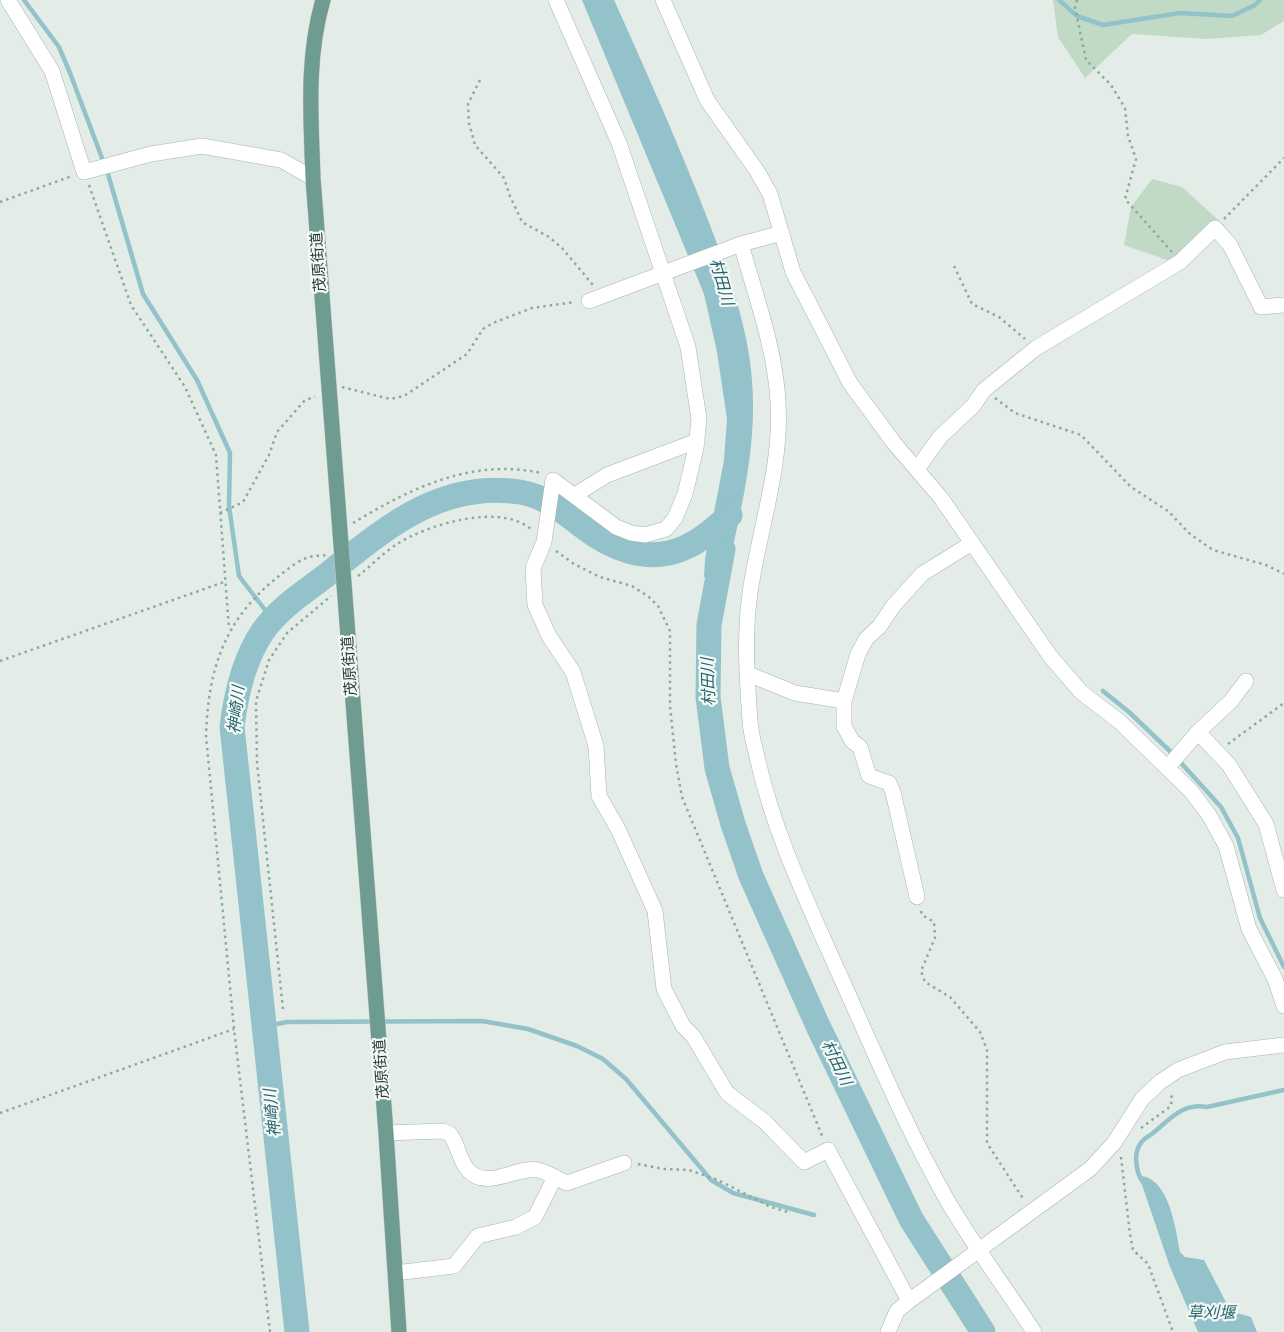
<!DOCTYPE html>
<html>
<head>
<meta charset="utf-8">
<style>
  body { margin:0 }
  canvas { display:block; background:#e4ece8 }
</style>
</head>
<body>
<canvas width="1284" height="1332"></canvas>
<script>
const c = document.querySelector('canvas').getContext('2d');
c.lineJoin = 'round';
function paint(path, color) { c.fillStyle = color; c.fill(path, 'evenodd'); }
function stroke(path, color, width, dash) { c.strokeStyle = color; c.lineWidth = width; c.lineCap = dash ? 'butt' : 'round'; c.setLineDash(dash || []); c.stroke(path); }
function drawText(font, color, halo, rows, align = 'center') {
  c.font = font + ' Karla,"Noto Sans JP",sans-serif'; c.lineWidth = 4.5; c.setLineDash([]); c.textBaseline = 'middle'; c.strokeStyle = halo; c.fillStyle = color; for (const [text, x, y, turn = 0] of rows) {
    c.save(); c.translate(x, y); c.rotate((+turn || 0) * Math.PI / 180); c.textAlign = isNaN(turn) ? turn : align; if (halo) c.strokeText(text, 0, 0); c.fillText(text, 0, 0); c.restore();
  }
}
const green = new Path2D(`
  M1053,0h231v21l-23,14 -54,4 -75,-5 -47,44 -27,-41z
  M1152,179l30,8 43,39 -44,39 -57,-20 7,-38z`);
const water = new Path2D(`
  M582,0h32c33,73 65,145 94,220 23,60 46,121 45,187 0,60 -16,120 -29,179l-20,-9 1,-18 19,-99 3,-41 -10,-67 -13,-58z
  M1139,1176c30,0 37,54 41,76l5,5 19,3 24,46 9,7 14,4 6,15h-59l-28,-65z`);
const stream = new Path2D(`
  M24,0l35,47 11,26 38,101 35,120 54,86 33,73 -1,53 10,70 33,43
  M1059,0l18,16 26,9 77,-12 52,3 23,-11 5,-5
  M1103,691l26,21 44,42 48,53 17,31 22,80 24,49
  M263,1027l24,-5 195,-1 46,8 49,17 26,13 23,20 85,101 22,13 81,22
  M1142,1181c-6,-10 -9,-28 -1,-38 2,-4 9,-7 12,-10 17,-14 31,-31 54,-26l77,-17`);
const river = new Path2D(`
  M723,549l-14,76 -1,72 9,71 16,56 18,52 67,150 93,193 72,113
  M297,1332l-65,-605c4,-34 12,-68 31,-96 18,-25 42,-39 65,-57 57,-46 113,-94 192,-82 25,4 44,20 62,34 29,23 66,38 102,22 17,-7 32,-21 46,-33`);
const path = new Path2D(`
  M1077,0l-2,8 11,52 25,25 14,23 3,28 8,23 -11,40 47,53
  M480,80l-12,24 1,19 6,22 29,33 6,18 12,26 27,15 13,11 31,37
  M89,185l42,120 54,82 31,68 13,174
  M0,202l72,-26
  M1224,219l60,-61
  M954,266l18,38 27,13 26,22
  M342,387l48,12 14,-3 63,-42 16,-25 10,-6 39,-15 43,-6
  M995,398l20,15 66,22 50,52 37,24 22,23 23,16 53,15 18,9
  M220,513l23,-11 26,-47 8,-23 28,-32 10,-3
  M353,523c58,-35 119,-65 188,-50
  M556,551l18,13 26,13 32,9 17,11 9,9 12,25v75l6,58 6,33 141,341
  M358,576c13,-10 25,-23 39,-32 30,-19 105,-43 136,-13
  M0,661l224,-79
  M1228,744l56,-41
  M921,911l1,4 12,7 1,16 -14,33 4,11 25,15 30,35 7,18v93l37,57
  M283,1009l-26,-246 -1,-62 13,-41 18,-27 44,-37
  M0,1113l234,-84
  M1141,1128l30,-22 1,-8 -2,-6
  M1121,1157l9,77 3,16 15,14 25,68
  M638,1164l26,5 25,1 29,10 53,27 20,6
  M270,1332l-36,-303 -28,-293c2,-64 17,-114 68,-156 10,-8 20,-17 32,-22 7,-3 15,-2 23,-3`);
const minor = new Path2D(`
  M8,0l44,71 32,101 67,-18 51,-8 79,14 32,18
  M556,0l63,143 69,204 11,72 -3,29 -11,46 -10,24 -9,11 -21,6 -14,-2 -15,-6 -63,-47 -9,62 -11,26 2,37 14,31 24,36 23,74 3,50 19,33 37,82 9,78 19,37 10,10 34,57 38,29 39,40 24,-12 81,151
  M663,0l44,100 50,71 13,23 23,78 57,111 44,60 47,55 109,158 31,36 39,30 71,69 18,24 17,31 23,83 26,50 9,27
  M741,244c14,50 35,107 37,159 4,65 -19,126 -28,190 -6,42 -3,86 0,128 1,14 5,27 8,40 15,66 42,125 69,186 39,85 74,172 120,253 26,45 59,88 87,132
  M589,301l152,-57 41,-11
  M917,469l23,-32 33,-31 11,-16 52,-42 144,-86 35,-34 15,17 31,62 23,-2
  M575,495l32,-20 90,-34
  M748,674l47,19 49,8
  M1198,732l33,-31 15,-20
  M1167,768l31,-36 31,33 37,59 18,66
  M917,897l-24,-105 -4,-9 -20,-7 -9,-29 -8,-6 -8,-15v-25l14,-47 8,-15 13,-12 15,-22 28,-31 50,-31
  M386,1133l57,-2 7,3c8,11 9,25 17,35 19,23 48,-3 71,1 9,2 20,9 29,13l57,-20
  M395,1273l59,-7 24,-30 38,-9 19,-10 20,-40
  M888,1332l9,-21 12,-10 181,-132 24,-26 28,-44 18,-17 18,-12 47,-18 59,-7`);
const major = new Path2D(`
  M323,0c-17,58 -12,118 -10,178l73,955 13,199`);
const streetNames = [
  ["茂原街道",319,262,-94],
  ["茂原街道",350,666,-94],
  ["茂原街道",382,1069,-94]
];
const waterNames = [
  ["村田川",721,282,74],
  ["村田川",709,682,-92],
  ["神崎川",237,710,-84],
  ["村田川",836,1063,64],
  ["神崎川",273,1113,-96],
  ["草刈堰",1211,1313]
];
paint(green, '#c0dac6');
paint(water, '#93c2ca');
stroke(stream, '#93c2ca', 4.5);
stroke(river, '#93c2ca', 25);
stroke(minor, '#a7b3af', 16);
stroke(major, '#c2c8c6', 16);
stroke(path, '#88aba0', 2.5, [2.5, 4]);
stroke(minor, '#fff', 15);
stroke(major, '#6e9c90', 15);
drawText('15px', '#263b35', '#f4f9f6', streetNames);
drawText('italic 16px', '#276470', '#f4f9f6', waterNames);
</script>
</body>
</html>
